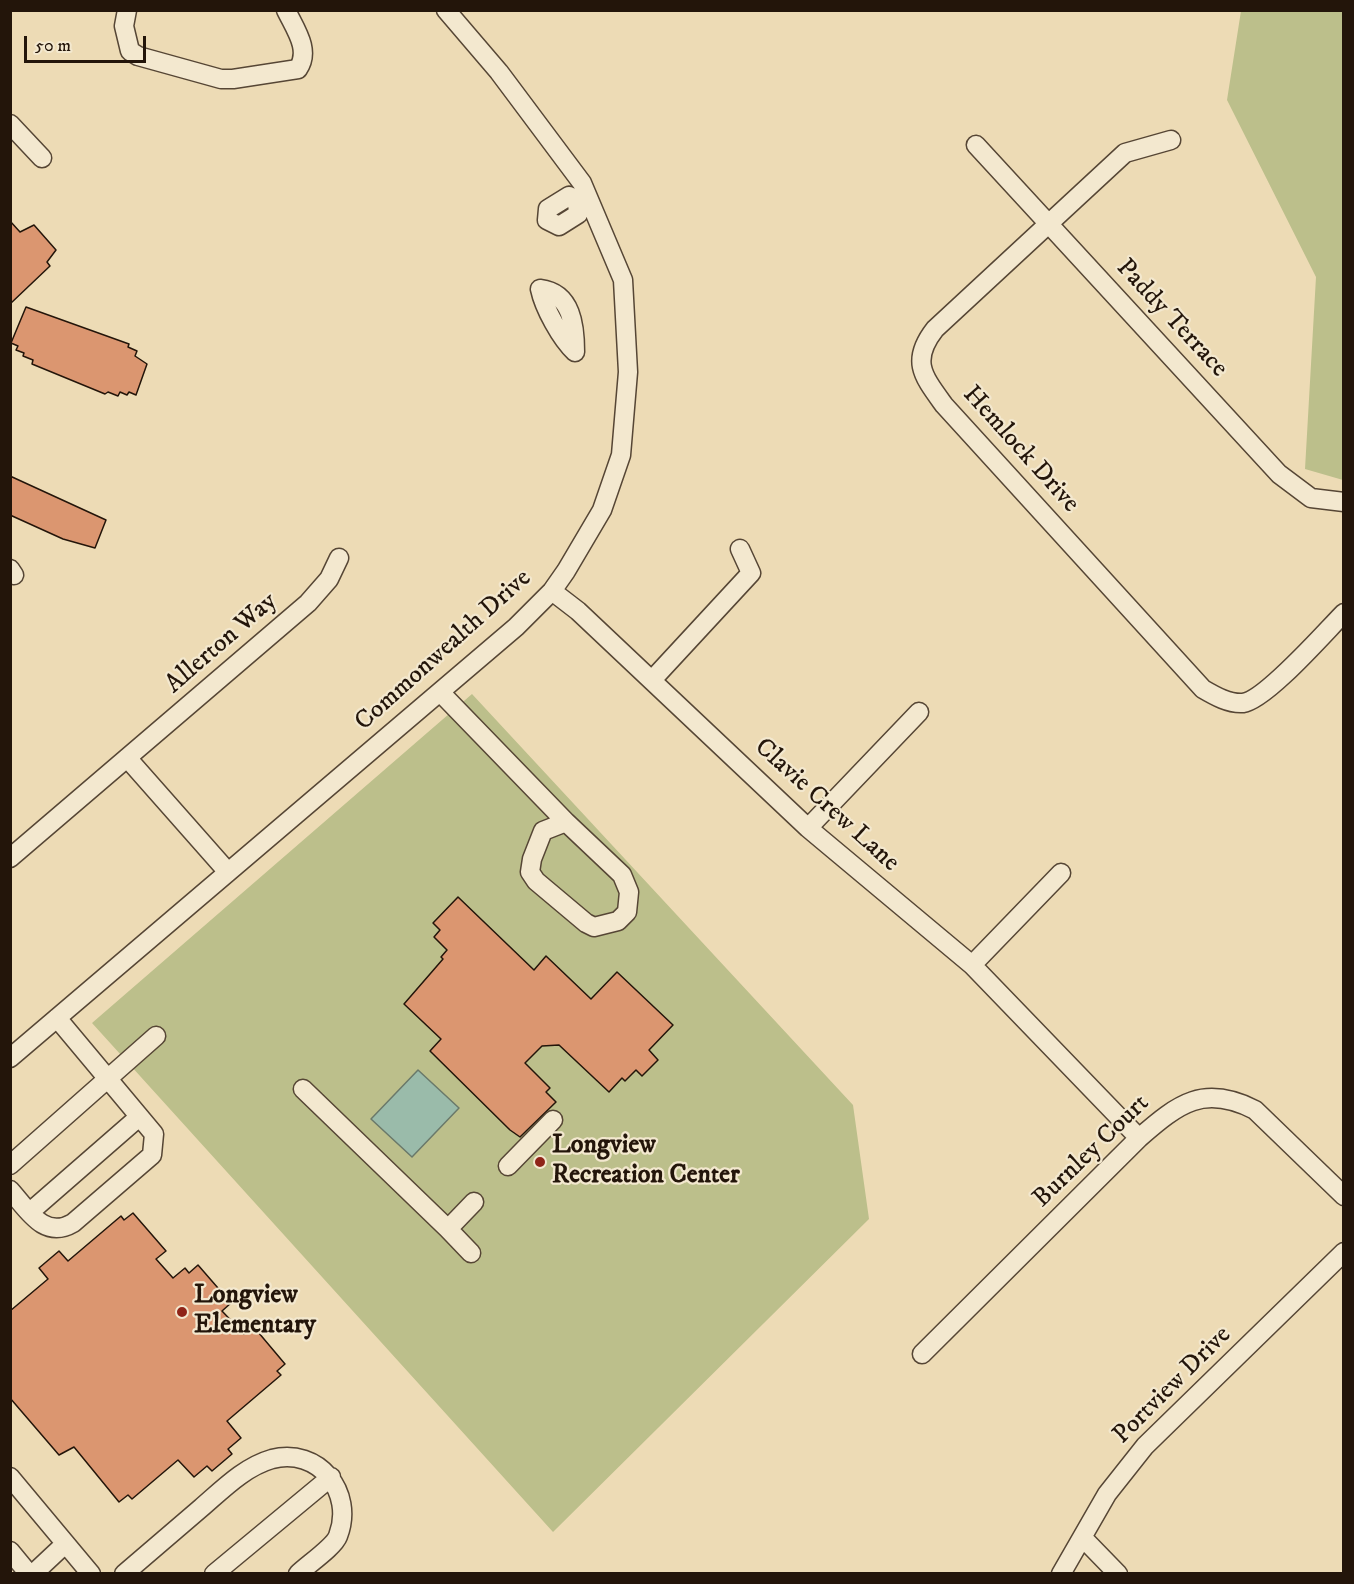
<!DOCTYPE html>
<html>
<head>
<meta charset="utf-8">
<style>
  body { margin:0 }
  #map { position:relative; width:1354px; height:1584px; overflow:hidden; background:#eddbb5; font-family:"IM FELL DW Pica",serif }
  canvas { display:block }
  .frame { position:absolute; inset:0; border:12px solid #23150a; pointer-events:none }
  .scale { position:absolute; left:24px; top:36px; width:122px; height:27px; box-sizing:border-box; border:3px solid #23150a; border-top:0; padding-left:8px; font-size:18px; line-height:21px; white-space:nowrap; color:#23150a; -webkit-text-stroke:4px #f3e8cf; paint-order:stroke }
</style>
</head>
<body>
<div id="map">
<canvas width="1354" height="1584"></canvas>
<div class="frame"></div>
<div class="scale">50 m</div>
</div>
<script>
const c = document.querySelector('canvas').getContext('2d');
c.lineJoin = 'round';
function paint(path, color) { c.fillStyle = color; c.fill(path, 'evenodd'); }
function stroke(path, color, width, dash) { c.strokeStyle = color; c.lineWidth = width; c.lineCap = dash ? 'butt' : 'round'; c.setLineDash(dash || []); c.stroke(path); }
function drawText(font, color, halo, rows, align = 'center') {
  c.font = font + ' "IM FELL DW Pica",serif'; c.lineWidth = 4.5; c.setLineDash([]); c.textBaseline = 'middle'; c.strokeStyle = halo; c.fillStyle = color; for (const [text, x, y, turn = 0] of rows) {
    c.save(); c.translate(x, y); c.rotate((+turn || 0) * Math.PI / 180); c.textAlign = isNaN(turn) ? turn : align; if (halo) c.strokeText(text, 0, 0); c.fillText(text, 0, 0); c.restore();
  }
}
const green = new Path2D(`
  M1241,11h102v469l-38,-11 11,-192 -89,-177z
  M472,694l381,411 16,114 -316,313 -461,-509z`);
const water = new Path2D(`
  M418,1070l41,38 -47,49 -41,-38z`);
const building = new Path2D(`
  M10,221l10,11 14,-7 22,25 -9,12 3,4 -40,38z
  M26,307l103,37 -1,3 9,4 -2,5 12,8 -11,31 -7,-3 -2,3 -7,-3 -2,4 -10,-4 -3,2 -73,-30 1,-4 -10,-4 1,-3 -8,-3 2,-4 -7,-3z
  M10,476l96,44 -11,28 -32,-9 -53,-24z
  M458,897l76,73 12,-14 45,43 26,-27 56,53 -24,25 9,10 -16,16 -6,-6 -11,11 -3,-3 -13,14 -50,-47 -17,1 -17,17 25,25 -4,4 10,10 -36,35 -10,-7 -80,-79 11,-12 -37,-35 39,-45 -2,-2 6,-7 -13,-13 6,-7 -7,-7z
  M133,1213l33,38 -10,8 17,19 12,-10 4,5 9,-8 33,38 -9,8 22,23 9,-8 32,38 -8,7 4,4 -54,46 14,17 -13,11 4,5 -20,17 -5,-5 -13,11 -16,-17 -46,39 -4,-4 -9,7 -45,-55 -15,8 -49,-57v-87l38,-32 -9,-11 20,-17 9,10 53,-45 3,4z`);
const minor = new Path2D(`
  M127,10l-3,16 6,25 8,5 83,23h12l65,-10c13,-19 -3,-40 -12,-59
  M10,124l32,34
  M1171,140l-46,13 -190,176c-25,32 -12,47 9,76l259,284c12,7 26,15 40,14 23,-3 83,-72 101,-90
  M976,145l303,329 32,24 33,4
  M569,196l8,5 1,13 -19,12 -12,-6 1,-11z
  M540,289c32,4 35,37 35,63 -14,-13 -31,-44 -35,-63z
  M10,569l4,6
  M552,591l26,20 230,217 164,137 167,173
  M652,680l99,-107 -11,-24
  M440,692l126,130
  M129,760l98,111
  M566,822l56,53 7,17 -2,20 -9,9 -24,6 -8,-4 -50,-42 -6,-9 2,-13 11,-28z
  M808,828l111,-116
  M10,858l298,-255 21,-24 10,-21
  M972,965l89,-92
  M10,1058l506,-431 36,-36 14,-20 36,-61 19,-55 7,-83 -5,-92 -41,-97 -83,-111 -53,-62
  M303,1089l145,140 26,-27
  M10,1165l146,-129
  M508,1166l45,-46
  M10,1190c18,20 34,50 63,33l79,-68 2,-21 -97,-116
  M30,1212l109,-95
  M448,1229l23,24
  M922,1354l217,-216c40,-35 65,-54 116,-28l89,86
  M10,1477l81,97
  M1083,1538l35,36
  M10,1551l19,23
  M33,1574l32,-30
  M124,1574c26,-22 51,-44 77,-66 21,-18 43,-41 71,-49 46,-12 83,33 66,77 -4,11 -31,29 -40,38
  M214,1574l117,-97
  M1061,1574l46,-80 38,-48 199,-194`);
const markers = [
  [540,1162,6,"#8f2418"],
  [182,1312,6,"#8f2418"]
];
const streetNames = [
  ["Paddy Terrace",1171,319,47],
  ["Hemlock Drive",1020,450,48],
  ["Allerton Way",222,644,-41],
  ["Commonwealth Drive",444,651,-42],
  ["Clavie Crew Lane",826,806,42],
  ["Burnley Court",1092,1152,-44],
  ["Portview Drive",1173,1386,-45]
];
const poiNames = [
  ["Longview",552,1147],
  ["Recreation Center",552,1177],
  ["Longview",194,1297],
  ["Elementary",194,1327]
];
paint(green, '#bcbf8b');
paint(water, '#9abbaa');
stroke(water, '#6a796a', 1.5);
paint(building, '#db9670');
stroke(building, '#23150a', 1.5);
stroke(minor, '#564635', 21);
stroke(minor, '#f3e8cf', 18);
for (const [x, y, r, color] of markers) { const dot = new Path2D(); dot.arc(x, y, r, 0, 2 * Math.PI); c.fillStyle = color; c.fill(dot); stroke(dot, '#f3e8cf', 2); }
drawText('26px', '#23150a', '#f3e8cf', streetNames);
drawText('bold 26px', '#23150a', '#f3e8cf', poiNames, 'left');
</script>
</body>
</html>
